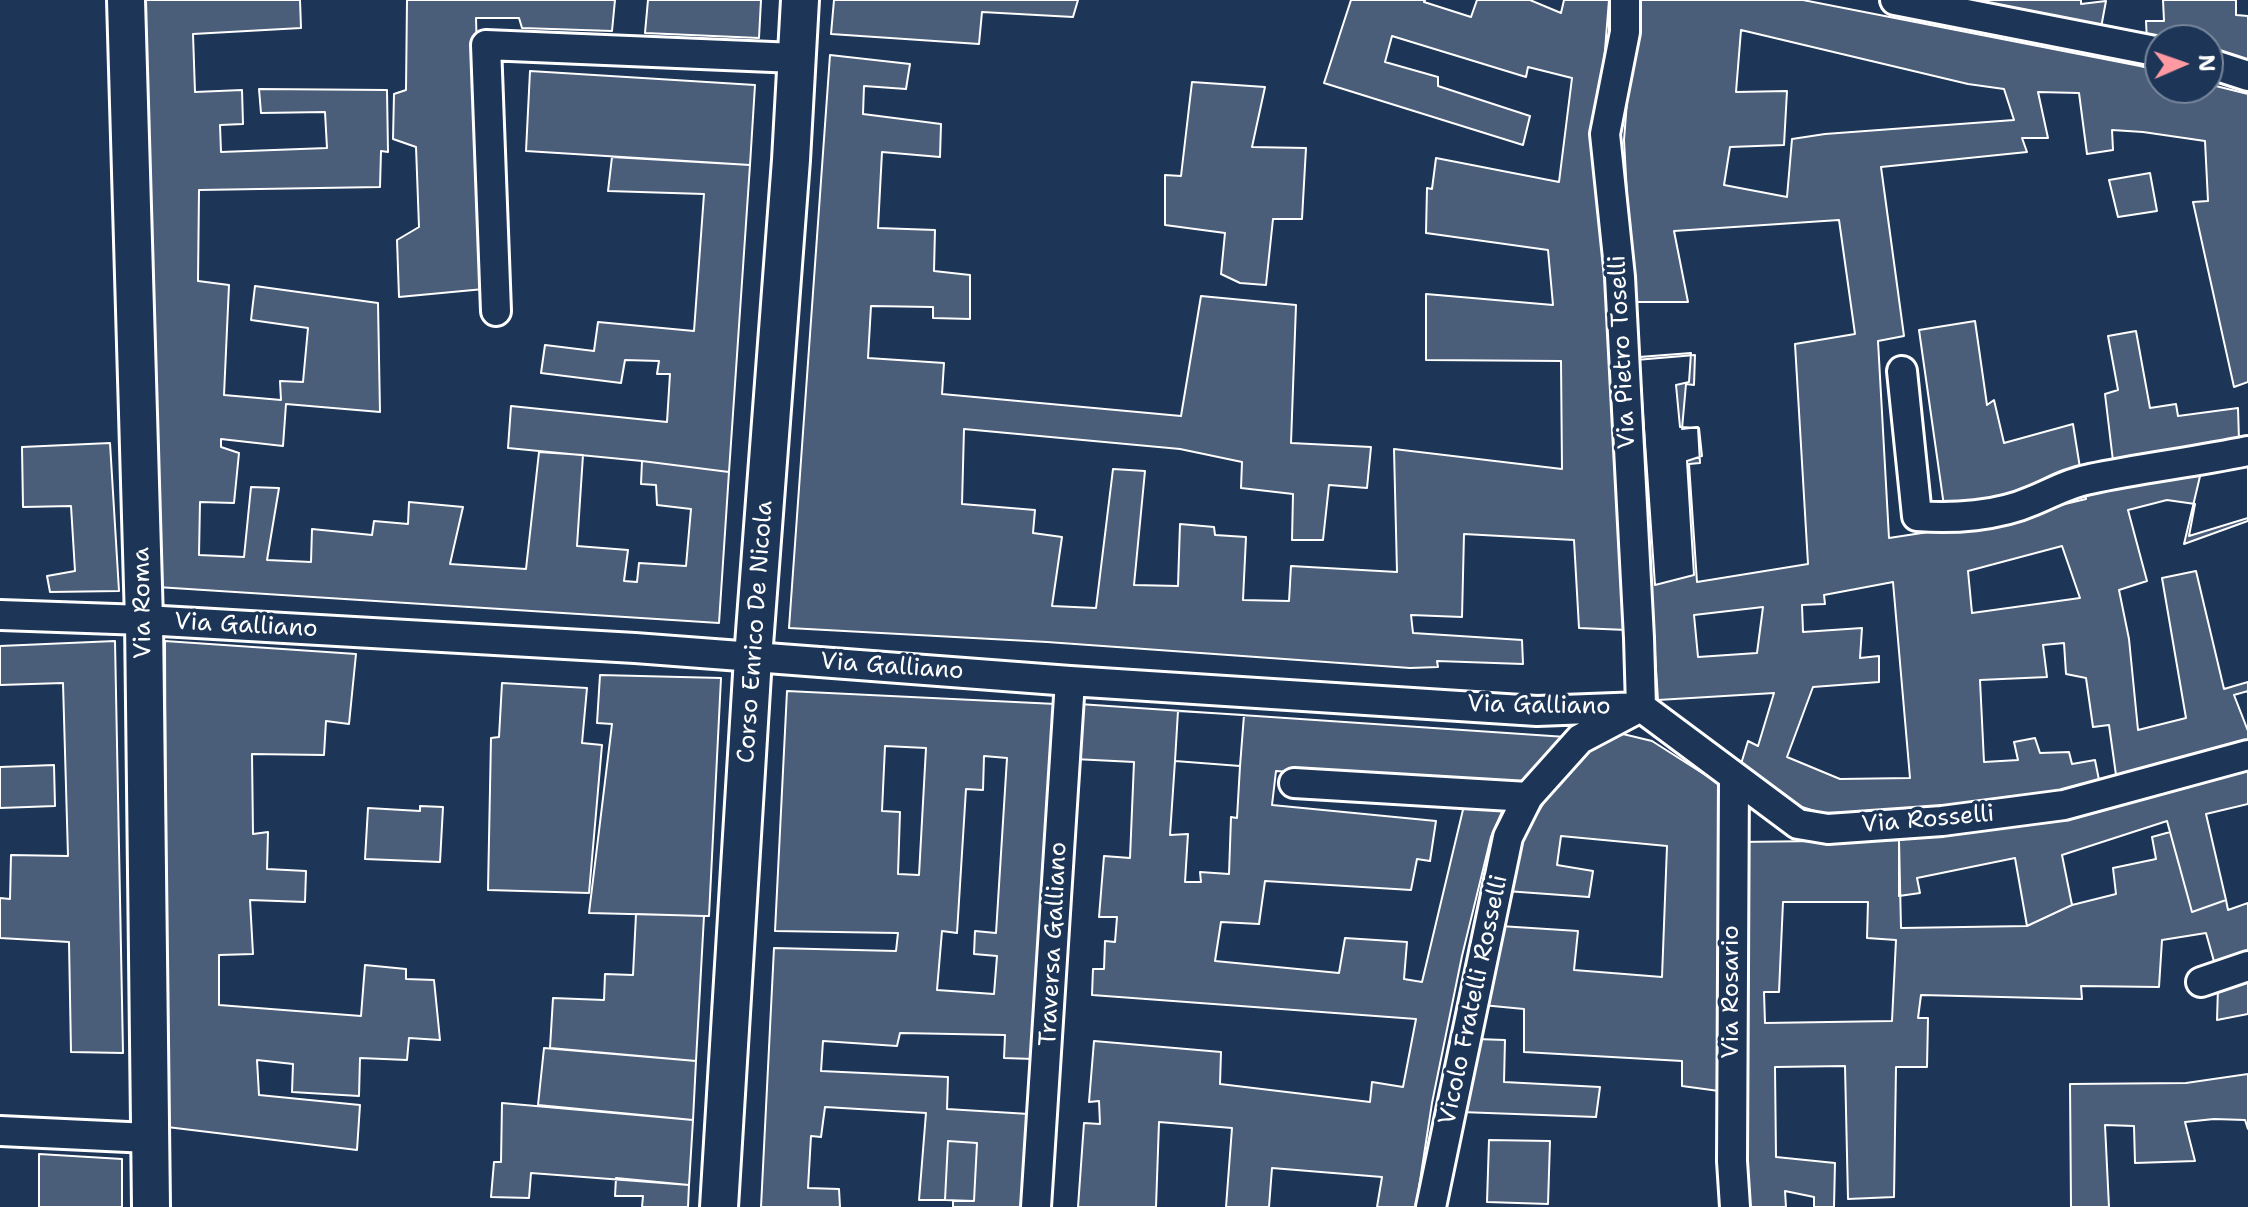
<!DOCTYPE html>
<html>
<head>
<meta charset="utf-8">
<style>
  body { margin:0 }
  #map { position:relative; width:2248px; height:1207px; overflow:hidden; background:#1d3557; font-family:"Shantell Sans",sans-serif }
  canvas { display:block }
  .north { position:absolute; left:2144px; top:24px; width:80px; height:80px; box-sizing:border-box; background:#1d3557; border:2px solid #77869a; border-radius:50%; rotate:88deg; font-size:22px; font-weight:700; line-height:32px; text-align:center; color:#fff }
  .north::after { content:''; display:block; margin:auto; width:28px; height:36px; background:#ff9aa2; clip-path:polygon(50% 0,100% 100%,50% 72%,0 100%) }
</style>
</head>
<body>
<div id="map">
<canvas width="2248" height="1207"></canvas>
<div class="north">N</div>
</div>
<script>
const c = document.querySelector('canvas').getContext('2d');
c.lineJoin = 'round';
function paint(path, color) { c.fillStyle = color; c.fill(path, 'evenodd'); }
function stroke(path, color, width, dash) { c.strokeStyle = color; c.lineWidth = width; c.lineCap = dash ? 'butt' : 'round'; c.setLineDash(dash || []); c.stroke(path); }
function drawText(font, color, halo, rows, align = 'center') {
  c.font = font + ' "Shantell Sans",sans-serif'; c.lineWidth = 7; c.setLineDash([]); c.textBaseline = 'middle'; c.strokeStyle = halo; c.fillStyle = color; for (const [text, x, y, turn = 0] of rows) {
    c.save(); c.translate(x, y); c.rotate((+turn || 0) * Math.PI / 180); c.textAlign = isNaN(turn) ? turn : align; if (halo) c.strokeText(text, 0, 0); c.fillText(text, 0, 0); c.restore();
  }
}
const building = new Path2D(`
  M144,0h156l1,28 -108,6 2,58 47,-2 1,34 -23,1 1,27 106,-4 -2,-36 -64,1 -2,-24 128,1 1,62 -7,-1 -1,36 -181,3 -1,91 31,4 -5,110 57,5 -1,-19 23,1 5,-54 -57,-8 4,-34 123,17 2,109 -94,-8 -3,42 -62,-7v8l18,6 -5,50 -34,-1 -1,53 45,2 7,-70 28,1 -12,72 44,2 1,-33 60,6 2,-14 34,3 1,-22 54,5 -13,57 76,5 13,-117 44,3 -6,91 51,4 -4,31 13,1 2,-19 47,3 5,-57 -34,-4 -1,-20 -15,-1 1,-23 87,11 -10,151 -562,-36z
  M407,0h208l-3,31 -90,-3 -3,-10h-43l8,271 -85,8 -2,-57 22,-13 -3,-80 -23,-8 1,-45 12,-4z
  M648,0h113l-2,38 -114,-5z
  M834,0h244l-5,17 -91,-5 -3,32 -148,-10z
  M1351,0h74l-1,2 47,15 6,-17h53l31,13 3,-13h45l-11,138 29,492 -48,-2 -5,-88 -110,-6 -2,83 -51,-2 2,18 109,7 1,24 -86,-3 1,6 -28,1 -363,-26 -258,-14 41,-573 80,9 -4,25 -42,-3 -1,28 78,10 -1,33 -58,-5 -4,76 57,2 -1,41 36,4v44l-37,-1v-11l-62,-1 -3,52 76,5 -2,31 239,22 20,-120 95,9 -5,138 80,4 -4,41 -38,-3 -6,55h-31l1,-46 -52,-6 1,-26 -62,-13 -216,-20 -2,75 73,6 -2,23 29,4 -10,69 44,2 17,-139 32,2 -11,114 44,1 2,-62 34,3 1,8 31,2 -3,63 46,1 2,-35 106,6 -3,-123 168,20 -1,-108 -135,-1v-66l127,11 -5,-55 -122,-17 1,-45 5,1 4,-31 123,24 13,-104 -44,-11 -2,10 -134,-41 -7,26 53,15v9l92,30 -7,29 -199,-62z
  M1635,0h168l337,66 20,5v17h48v-4l40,10v288l-14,5 -41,-185 15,-1 -3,-60 -62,-9 -31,-2 1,20 -26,4 -8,-61 -41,-1 10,46h-26l5,14 -146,15 23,169 -26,5 11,197 92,-14 105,-25 -3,-13 165,-25v57l-59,18 6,-32 -28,-4 -39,10 19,71 -28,9 10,49 9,91 48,-12 -24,-140 34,-7 28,118 24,-7v58l-132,35 -7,-50 -16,2 -7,-49 -20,-4 -2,-31 -21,2 4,32 -67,3 4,82 34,-2 -4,-18 21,-4 5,15 29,-1 3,12 23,-4 4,20 -54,14 -131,17 -93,2 -19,-6 -61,-43 7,-23 10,5 16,-53 -116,7 -22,-340 59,-5 -1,30 -8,-1 -4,45 16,-2 2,36 -11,1 8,118 111,-18 -13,-220 60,-10 -16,-114 -165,11 14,71h-55l-9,-162zM1741,30l227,54 36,5 10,31 -189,14 -33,5 -5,58 -63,-12 6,-38 54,-2 3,-54 -51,1zM2062,546l18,52 -108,15 -4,-42zM1893,582l17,196 -70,1 -53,-22 26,-70 66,-5v-26l-19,2 2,-30 -59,4 -1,-27 23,-1 -1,-9zM1763,607l-6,46 -59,4 -4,-42z
  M1933,0h148v4l25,-3 -6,32z
  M2163,0h73v15l12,1v52l-40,-10v-18l-61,2 -1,-21h18z
  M530,71l225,14 -5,80 -224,-14z
  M1192,82l73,5 -13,60 54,1 -4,71h-29l-7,66 -26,-2 -19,-9 4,-41 -60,-8v-50l16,1z
  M612,157l138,8 -21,307 -87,-11 -134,-13 3,-42 156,16 3,-48h-13l2,-13 -34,-1 -4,23 -80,-10 4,-28 49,6 4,-29 96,9 10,-137 -96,-3z
  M2150,173l7,38 -39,6 -9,-37z
  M1975,321l12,84 7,-5 10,43 69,-19 7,44 -21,5 -27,19 -54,15 -34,-1 -25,-176z
  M2136,331l14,77 26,-4 2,12 60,-8 1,32 -126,21 -8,-67 13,-4 -10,-54z
  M1691,353l-2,29 -13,3 4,42 19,1 3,28 -15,5 7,114 -39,10 -16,-228z
  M110,443l9,148 -69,1 -3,-16 28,-5 -4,-65 -48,1 -1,-60z
  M2248,460v61l-64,23 17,-72z
  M115,641l8,412 -52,-1 -2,-110 -69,-4v-40l10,1 1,-44 57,1 -5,-173 -63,2v-39z
  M165,641l191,13 -7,70 -23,-3 -2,34 -72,-1 1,80 15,-2 -1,37 39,2 -1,31 -55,-2 3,54 -34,1v50l142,11 4,-51 41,4v10l28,1 6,60 -31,-2 -2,22 -47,-2 -1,38 -67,-4 1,-28 -36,-4 2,35 101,10 -3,45 -190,-23z
  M600,675l121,3 -12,238 -120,-3 23,-189 -15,-1z
  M502,683l85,5 -5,55 20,2 -13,148 -101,-3 3,-152 8,-1z
  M787,691l269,13 -23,355 -29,-1 1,-23 -105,-2 -3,13 -74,-5 -2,30 127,6 -1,32 82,5 -5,93h-71v-6h21l3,-58 -29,-2 -3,59h-26l7,-87 -101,-6 -4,30 -10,-1 -3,52 31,1 1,18h-79l13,-259 122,3 2,-18 -123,-2zM885,746l41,2 -7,127 -21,-1 2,-62 -18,-1zM984,756l23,2 -11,175 -21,-2 -1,23 23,2 -3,38 -57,-4 5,-59 15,2 9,-144 17,1z
  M2248,691v40l-14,-36z
  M1079,704l487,33 -51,51 -239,-17 -4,34 164,16 -6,40 -13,-2 -6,31 -146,-9 -6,43 -38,-2 -6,39 124,12 6,-35 62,4 -3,37 18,3 44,-185 39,8 -14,32 -29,119 -30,147 -16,104h-39l5,-30 -110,-9 -3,39h-43l6,-79 -73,-6 -3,85h-78l6,-84 16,1 -1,-23 -10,1 5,-61 127,11 -1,32 150,18 2,-20 31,5 13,-68 -324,-24 1,-26h11l1,-28 10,1 2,-25h-18l5,-61 26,2 4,-96 -60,-3zM1175,761l65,5 -3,52 -6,-1 -2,57 -29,-2 1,10h-16l3,-48 -18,1z
  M1178,711l66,4 -4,51 -65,-5z
  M1623,734l29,7 66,42 1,308 -37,-5v-25l-158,-9v-43l-42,-4 18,-79 78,5 -4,39 88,7 5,-131 -106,-10 -4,29 36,6 -4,26 -83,-6 11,-44 46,-76 20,-21z
  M54,765l1,41 -55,2v-41z
  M2248,769v35l-42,10 20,86 -34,12 -25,-91 -105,34 10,50 -45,21 -12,-68 -98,20 3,15 -21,3v-56l153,-23 112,-24z
  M420,806l23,1 -3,55 -75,-3 3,-51 52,3z
  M2170,832l22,80 34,-12 2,10 20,-7v51l-33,11 -9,-32 -44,7 -3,47 -78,-1 1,13 -161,-4 -3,23h10l-1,49h-31l-2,130 -46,2 -3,-133 -70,1 1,90 59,6 -1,44h-20v-10l-29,-6 1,16h-41l-6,-365 160,-2 2,88 126,-2 45,-21 44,-11 -3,-26 43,-9 -4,-22zM1783,902h85l-1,36 29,2 -4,81 -127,2 -1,-31h15z
  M636,914l68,2 -8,145 -146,-13 3,-50 51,2 1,-26 28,1z
  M2248,979v35l-31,6 1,-32z
  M1476,1039l29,1 -1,42 96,5 -4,30 -135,-5z
  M544,1048l152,13 -3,59 -155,-15z
  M2248,1074v55l-3,-9 -31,-1 -29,3 10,39 -60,2 -1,-37 -29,-1 4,82h-38l-1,-123 116,-1z
  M502,1103l191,17 -4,65 -158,-12 -2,25 -38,-1 3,-35h7z
  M1489,1140l61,1 -2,63 -61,-2z
  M948,1141l29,2 -3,58 -29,-1z
  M39,1154l83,5v48h-83z
  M616,1178l73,7 -1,22h-46l1,-11h-28z`);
const minor = new Path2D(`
  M1625,0v32l-20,102 15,143 19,361 2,69
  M1895,0l265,52
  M2208,63l40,13
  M496,311l-10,-266 310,13
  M1902,371l15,145c36,3 81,0 115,-15 20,-8 36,-18 58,-22 52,-11 105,-17 158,-28
  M0,615l144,5 491,28 435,33 467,30 104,-4
  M1641,707l157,117 30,5 114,-8 122,-16 184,-50
  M1734,777l-2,384 3,46
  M1294,783l234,14
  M2201,982l47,-16
  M0,1131l149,7
  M1036,1207l34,-526
  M1431,1207l77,-370 20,-40 52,-58 53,-28`);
const tertiary = new Path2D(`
  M126,0l18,620 7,587
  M719,1207l34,-549 38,-498 9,-160`);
const streetNames = [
  ["Via Pietro Toselli",1623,352,-93],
  ["Via Roma",143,603,-91],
  ["Via Galliano",246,626,3],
  ["Corso Enrico De Nicola",756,632,-86],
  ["Via Galliano",892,667,4],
  ["Via Galliano",1539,706,1],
  ["Via Rosselli",1928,820,-5],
  ["Traversa Galliano",1054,944,-87],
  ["Via Rosario",1732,992,-90],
  ["Vicolo Fratelli Rosselli",1474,1000,-78]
];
paint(building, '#4a5d79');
stroke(building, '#fff', 2);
stroke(minor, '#fff', 34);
stroke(tertiary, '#fff', 42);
stroke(minor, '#1d3557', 28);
stroke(tertiary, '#1d3557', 36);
drawText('24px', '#fff', '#1d3557', streetNames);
</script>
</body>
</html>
